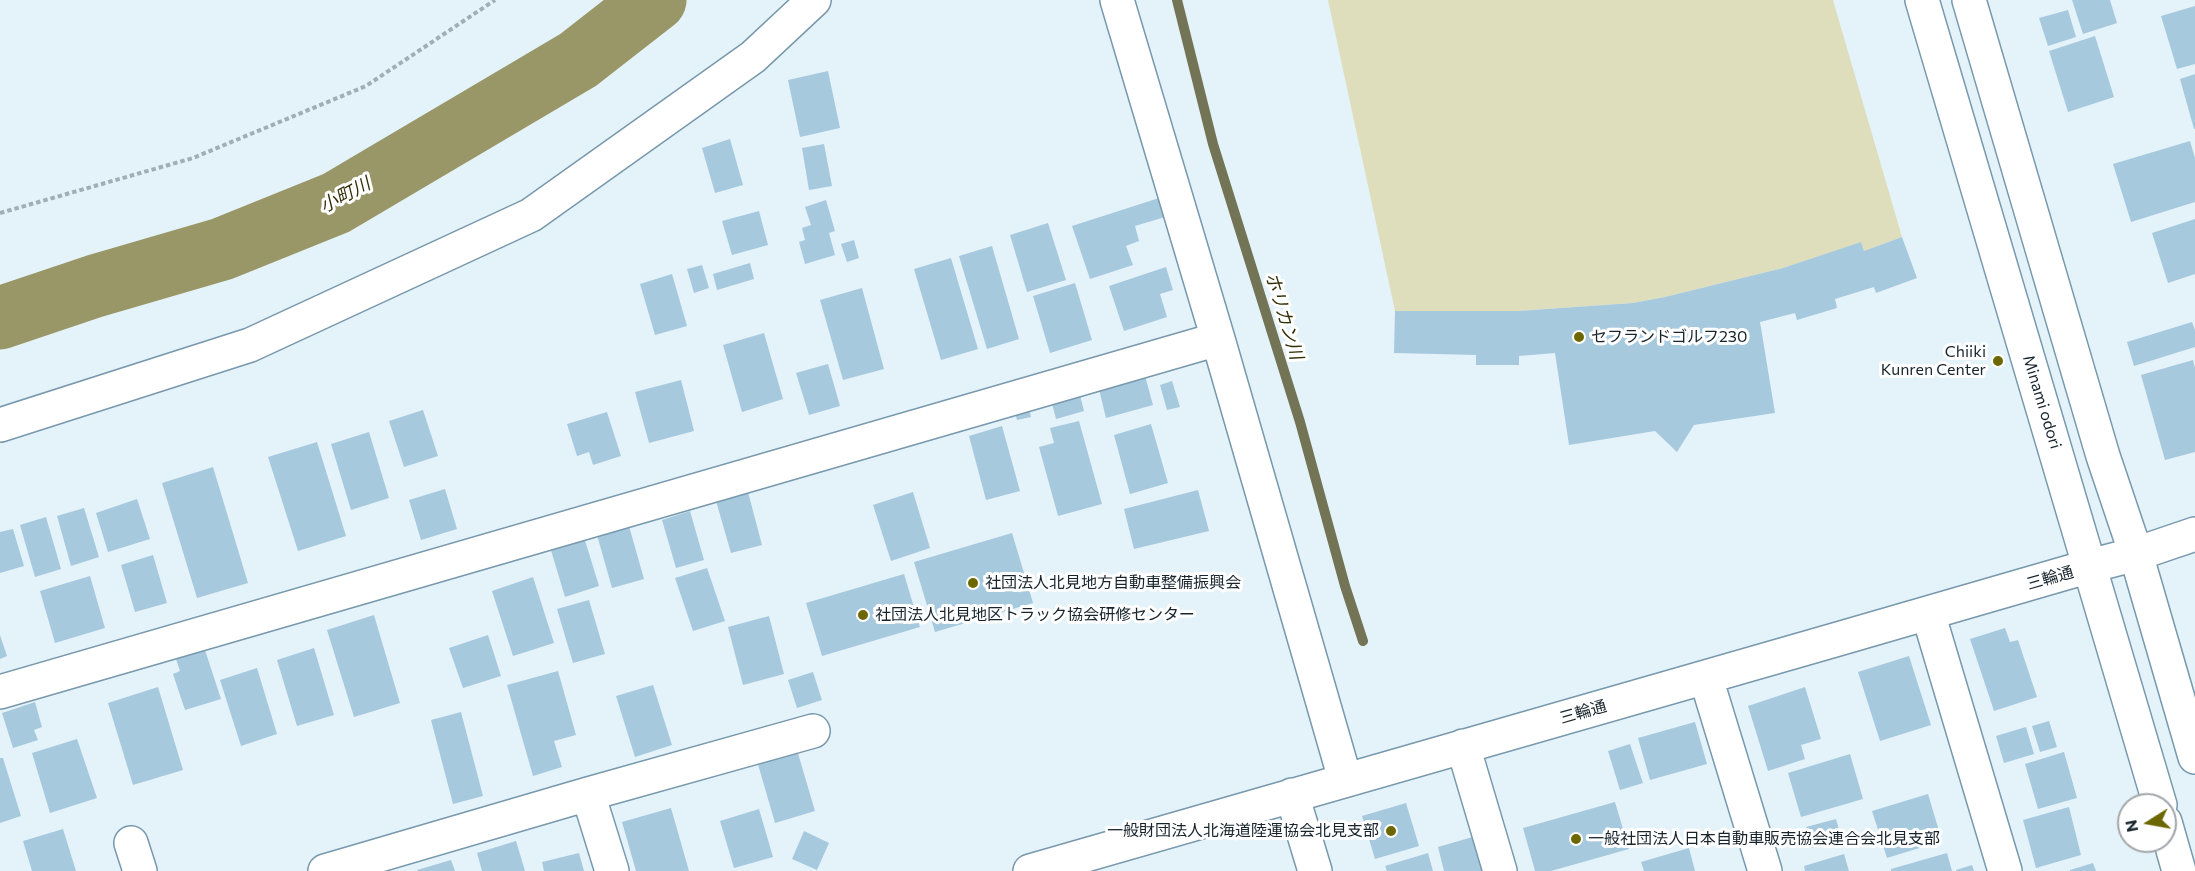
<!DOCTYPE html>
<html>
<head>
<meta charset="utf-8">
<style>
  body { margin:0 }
  #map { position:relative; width:2195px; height:871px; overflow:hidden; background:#e4f2fa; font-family:Commissioner,sans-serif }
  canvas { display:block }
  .north { position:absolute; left:2117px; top:793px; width:60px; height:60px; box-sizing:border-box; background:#fff; border:2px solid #a2a7ab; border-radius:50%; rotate:259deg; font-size:16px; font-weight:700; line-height:24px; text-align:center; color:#17242c }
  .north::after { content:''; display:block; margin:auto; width:21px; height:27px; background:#6d6700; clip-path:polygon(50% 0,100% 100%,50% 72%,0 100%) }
</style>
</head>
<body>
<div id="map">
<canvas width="2195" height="871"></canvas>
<div class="north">N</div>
</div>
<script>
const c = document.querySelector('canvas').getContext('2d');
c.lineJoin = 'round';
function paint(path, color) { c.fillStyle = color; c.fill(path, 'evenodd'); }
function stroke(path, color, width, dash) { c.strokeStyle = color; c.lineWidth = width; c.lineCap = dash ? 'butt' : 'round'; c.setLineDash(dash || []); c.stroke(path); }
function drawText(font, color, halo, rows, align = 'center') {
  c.font = font + ' Commissioner,"Noto Sans JP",sans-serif'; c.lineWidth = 6; c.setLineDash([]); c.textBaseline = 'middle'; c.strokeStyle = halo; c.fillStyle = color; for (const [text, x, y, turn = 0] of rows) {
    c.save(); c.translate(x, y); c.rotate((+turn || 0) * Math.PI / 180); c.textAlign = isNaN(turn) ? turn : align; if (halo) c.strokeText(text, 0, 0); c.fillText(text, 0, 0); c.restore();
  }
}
const green = new Path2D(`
  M1328,0h505l69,237 -38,14 -3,-8 -78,25 -118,29 -32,6 -115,8h-123z`);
const stream = new Path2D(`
  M1177,0l36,144 87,278 45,164 18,55`);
const river = new Path2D(`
  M0,318l95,-32 127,-37 114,-46 242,-143 77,-60`);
const building = new Path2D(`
  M2072,0h38l7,23 -34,11z
  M2195,6v58l-18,5 -16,-53z
  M2068,10l8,27 -28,9 -9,-28z
  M2095,36l19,61 -46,15 -19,-61z
  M828,71l12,57 -40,9 -12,-57z
  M2195,74v55h-1l-14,-50z
  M730,139l13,46 -28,8 -13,-45z
  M2190,141l5,17v44l-64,20 -18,-58z
  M824,144l8,42 -23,4 -7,-42z
  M1159,198l6,19 -30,9 4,15 -13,5 7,19 -43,14 -18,-53z
  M826,200l9,31 -6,2 6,22 -30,9 -6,-22 6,-2 -3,-12 9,-3 -6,-18z
  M759,211l9,34 -36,10 -10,-34z
  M2195,219v55l-27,9 -16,-50z
  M1048,223l18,57 -39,12 -17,-57z
  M1902,237l15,41 -41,15 -2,-6 -39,12 2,9 -40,12 -2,-7 -35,9 15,91 -81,12 -17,27 -22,-21 -86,14 -14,-92 -36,3v9h-43v-10l-82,-2 1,-42h123l115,-8 32,-6 118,-29 78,-26 3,9z
  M854,240l5,18 -12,4 -6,-18z
  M992,246l27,93 -32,10 -28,-93z
  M951,258l27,91 -37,11 -27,-91z
  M750,263l4,16 -37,11 -4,-16z
  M702,265l7,23 -15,5 -7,-24z
  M1166,267l7,23 -13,4 7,23 -43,14 -15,-45z
  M672,274l15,52 -32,9 -15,-51z
  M1075,283l17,57 -42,13 -17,-57z
  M862,288l22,81 -41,11 -23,-80z
  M2192,322l3,8v17l-61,19 -7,-24z
  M764,333l19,66 -41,13 -19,-67z
  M2193,360l2,8v84l-30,8 -24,-85z
  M828,364l12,42 -31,9 -13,-42z
  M1144,372l9,33 -47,13 -8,-33z
  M681,380l13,51 -45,12 -14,-51z
  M1076,380l8,31 -28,8 -8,-31z
  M1172,381l8,26 -13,3 -7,-25z
  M1024,389l7,28 -14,3 -8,-27z
  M423,410l15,46 -34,11 -15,-46z
  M607,412l14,44 -28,9 -4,-13 -12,4 -10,-32z
  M1079,421l23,83 -44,12 -19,-69 15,-4 -4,-15z
  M1151,424l17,59 -38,11 -16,-59z
  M1002,426l18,65 -34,9 -17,-64z
  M369,432l20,66 -38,12 -20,-66z
  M317,442l29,94 -48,15 -30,-94z
  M213,467l35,116 -51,15 -35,-115z
  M445,489l12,40 -36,11 -12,-40z
  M1198,490l11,41 -75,18 -10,-40z
  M748,492l14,53 -31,8 -15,-52z
  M913,492l17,56 -39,13 -18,-56z
  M137,499l13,40 -42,13 -12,-39z
  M84,508l15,49 -28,9 -14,-50z
  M690,511l14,49 -28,8 -14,-48z
  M46,517l15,52 -26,8 -15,-52z
  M629,526l15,53 -32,9 -15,-53z
  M13,529l11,37 -24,7v-41z
  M1012,533l21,70 -98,29 -21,-70z
  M584,537l15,49 -34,11 -15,-50z
  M153,555l14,48 -32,9 -14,-47z
  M707,568l18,53 -32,10 -18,-53z
  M904,574l16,53 -98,29 -16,-53z
  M90,576l15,52 -50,15 -15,-52z
  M533,577l21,66 -41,13 -21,-65z
  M589,600l16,54 -32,9 -16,-54z
  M374,615l26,88 -46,14 -27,-87z
  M769,616l15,58 -41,11 -15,-58z
  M2005,628l5,14 8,-2 19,57 -43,14 -24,-72z
  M0,635l7,21 -7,3z
  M488,635l13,41 -38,12 -14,-40z
  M204,647l17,52 -36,11 -12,-36 7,-3 -5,-15z
  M314,648l20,67 -37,11 -20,-66z
  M1909,656l22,69 -51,16 -22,-69z
  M257,668l20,66 -36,12 -21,-66z
  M558,671l18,64 -22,6 8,26 -29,9 -26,-91z
  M813,672l9,28 -25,8 -9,-28z
  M653,685l19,60 -37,12 -19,-61z
  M158,687l25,83 -50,15 -25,-82z
  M1805,687l16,52 -20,6 4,14 -37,12 -20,-65z
  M35,702l7,25 -8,3 4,10 -25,8 -11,-35z
  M461,712l22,84 -30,8 -22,-84z
  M2049,721l8,26 -17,5 -8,-26z
  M1695,722l12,42 -57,16 -12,-42z
  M2026,727l8,27 -30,9 -8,-27z
  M77,739l20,59 -47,15 -18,-60z
  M1630,744l13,39 -23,7 -12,-39z
  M797,750l18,61 -40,12 -18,-62z
  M2064,752l13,46 -39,11 -13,-45z
  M1850,754l13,45 -62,18 -13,-44z
  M0,758h3l18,58 -21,7z
  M1928,794l14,47 -55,17 -15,-47z
  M1615,802l14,47 -78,22h-16l-12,-43z
  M1406,803l13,43 -44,13 -13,-43z
  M2069,807l12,48 -45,13 -13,-48z
  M671,808l18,63h-53l-14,-49z
  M759,809l14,48 -39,11 -14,-47z
  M1836,819l6,21 -30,8 -6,-21z
  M63,829l13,42h-44l-9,-30z
  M804,831l25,12 -12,27 -25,-11z
  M1476,836l10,35h-42l-6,-24z
  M516,841l9,30h-43l-5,-18z
  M1689,848l6,23h-51l-3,-9z
  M579,853l5,18h-40l-2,-9z
  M1428,853l5,18h-46l-2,-5z
  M1947,853l5,18h-61v-2z
  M1844,854l5,17h-44l-1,-5z
  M451,860l4,11h-37l-1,-1z
  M2093,863l3,8h-26v-1z
  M1972,865l2,6h-18v-1z`);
const path = new Path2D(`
  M0,213l193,-55 173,-72 129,-86`);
const minor = new Path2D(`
  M1117,0l101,339 127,440
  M1922,0l238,805
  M1969,0l134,456 33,98 59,203
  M0,425l250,-80 281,-130 222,-158 61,-57
  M1928,613l77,258
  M1706,678l59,193
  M0,692l1218,-353
  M1463,746l37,125
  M588,794l24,77
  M1292,795l23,76
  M2165,822l14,49
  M131,843l9,28
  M325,871l263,-77 225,-63
  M1030,871c353,-102 707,-202 1060,-305l46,-12 59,-20`);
const markers = [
  [1579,337,6,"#6d6700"],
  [1998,361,6,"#6d6700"],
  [973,583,6,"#6d6700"],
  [863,615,6,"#6d6700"],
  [1391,831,6,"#6d6700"],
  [1576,839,6,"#6d6700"]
];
const poiNames = [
  ["セフランドゴルフ230",1591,337],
  ["Chiiki",1986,352,"right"],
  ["Kunren Center",1986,370,"right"],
  ["社団法人北見地方自動車整備振興会",985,583],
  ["社団法人北見地区トラック協会研修センター",875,615],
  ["一般財団法人北海道陸運協会北見支部",1379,831,"right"],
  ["一般社団法人日本自動車販売協会連合会北見支部",1588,839]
];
const streetNames = [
  ["Minami odori",2042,402,73],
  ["三輪通",2050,578,-16],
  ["三輪通",1583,712,-16]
];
const waterNames = [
  ["小町川",345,195,-28],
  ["ホリカン川",1284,316,73]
];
paint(green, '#dfdebc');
stroke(stream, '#727455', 10);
stroke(river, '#999767', 63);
paint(building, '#a7c9de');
stroke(minor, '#7898ac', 36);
stroke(path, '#a0aeb6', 4, [4.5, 3]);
stroke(minor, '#fff', 33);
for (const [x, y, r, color] of markers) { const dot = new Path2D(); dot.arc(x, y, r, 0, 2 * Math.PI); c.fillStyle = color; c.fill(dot); stroke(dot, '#fff', 2); }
drawText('16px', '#17242c', '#fff', poiNames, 'left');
drawText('16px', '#17242c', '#fff', streetNames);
drawText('italic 18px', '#312e06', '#fff', waterNames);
</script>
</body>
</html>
